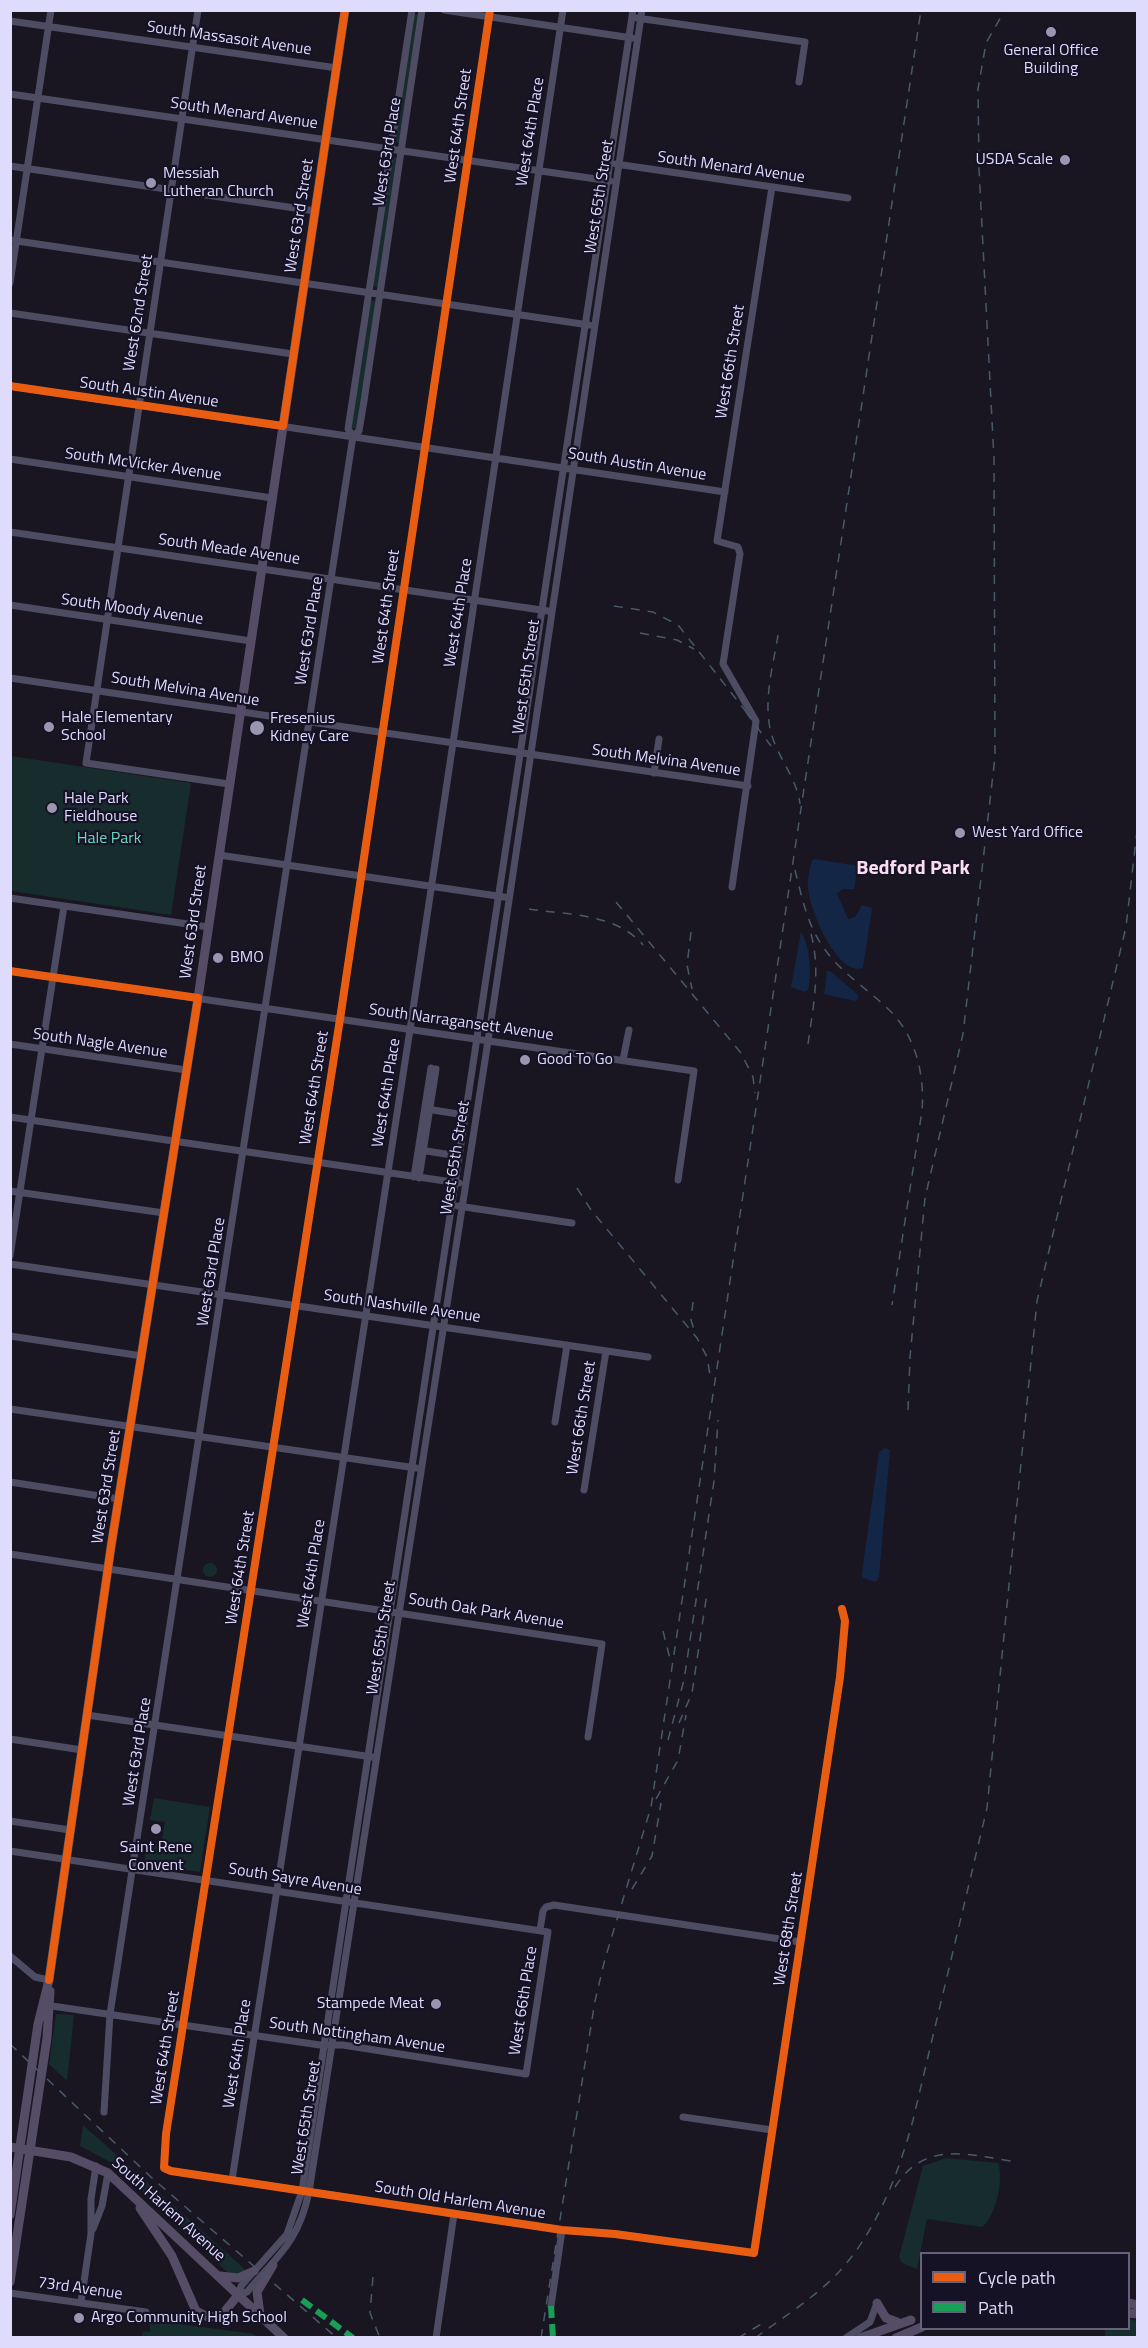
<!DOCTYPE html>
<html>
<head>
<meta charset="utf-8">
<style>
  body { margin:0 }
  #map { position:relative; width:1148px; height:2348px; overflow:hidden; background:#191622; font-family:"Titillium Web",sans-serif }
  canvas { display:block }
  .frame { position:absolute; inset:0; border:12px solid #dfdbfc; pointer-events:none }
  .legend { position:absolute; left:920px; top:2252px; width:210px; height:78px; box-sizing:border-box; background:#161226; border:2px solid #66627c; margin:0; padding:8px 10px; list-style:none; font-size:18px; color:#dfdbfc }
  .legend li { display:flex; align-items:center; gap:12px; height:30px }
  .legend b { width:30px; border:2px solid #66627c }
</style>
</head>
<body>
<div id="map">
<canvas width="1148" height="2348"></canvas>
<div class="frame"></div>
<ul class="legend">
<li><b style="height:8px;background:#e95d12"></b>Cycle path</li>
<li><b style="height:8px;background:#1a9f57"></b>Path</li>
</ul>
</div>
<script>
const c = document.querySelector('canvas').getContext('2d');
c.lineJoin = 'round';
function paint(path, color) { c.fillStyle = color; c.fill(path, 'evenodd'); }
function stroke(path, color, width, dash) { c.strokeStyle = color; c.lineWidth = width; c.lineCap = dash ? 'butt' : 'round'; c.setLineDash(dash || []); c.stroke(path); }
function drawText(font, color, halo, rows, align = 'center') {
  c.font = font + ' "Titillium Web",sans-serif'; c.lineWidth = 4.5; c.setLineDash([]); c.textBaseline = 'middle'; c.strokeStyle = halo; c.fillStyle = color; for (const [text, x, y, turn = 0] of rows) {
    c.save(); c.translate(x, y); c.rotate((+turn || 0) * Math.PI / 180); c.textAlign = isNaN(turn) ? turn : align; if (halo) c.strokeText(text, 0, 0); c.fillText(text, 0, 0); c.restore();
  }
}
const green = new Path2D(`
  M412,14l7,1 -19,128 -7,-1z
  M391,156l7,2 -19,129 -7,-1z
  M370,300l6,1 -19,128 -6,-1z
  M11,756l180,27 -20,132 -160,-24z
  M203 1570a7 7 0 1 1 14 0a7 7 0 1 1-14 0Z
  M154,1798l56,9 -10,65 -56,-8 3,-21 14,2 4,-23 -15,-2z
  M56,2014l18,1 -7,66 -18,-17z
  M83,2125l164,146 -6,5 -12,-2 -117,-111 -32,-17z
  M946,2158l52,5c6,17 -2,53 -16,64l-55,-8 -10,50 -15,-6 -3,-6 24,-91z
  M1129,2319l8,2v16h-32v-8l23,-1z
  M150,2320l104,14 3,3h-115l1,-6 7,1z`);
const water = new Path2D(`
  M815,859l43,7 -4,23h-11l-6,4 11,26 7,-2 7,-12 10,3 -9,60c-26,9 -54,-60 -55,-80 -1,-9 2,-19 4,-28z
  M801,932c9,13 11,43 7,58l-4,2 -13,-5z
  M827,971h3l27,23 1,4 -3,3 -31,-7z
  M885,1448l5,2 -11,127 -3,5 -13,-4 -1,-3 2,-17 15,-106z`);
const minor = new Path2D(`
  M198,10l-112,753 143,21
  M444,10l188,28
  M490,10l-150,1009 -174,1115 -2,34 7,3 391,59 53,4 139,19 86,-576 5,-56 -3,-12
  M637,18l168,24 -6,40
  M10,21l327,47
  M10,94l600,87
  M616,164l232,34
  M10,166l305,45
  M10,240l579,85
  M10,283l41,-273
  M10,313l283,41
  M10,386l715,106
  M353,436l-5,-7 64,-419
  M10,459l262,39
  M10,532l538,79
  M10,605l241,36
  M10,678l738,108
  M654,773l5,-34
  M219,855l285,42
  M732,887l24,-166 -33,-57 17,-110 -2,-7 -21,-6 55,-354
  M10,898l198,29
  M10,971l684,100 -16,109
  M10,1044l176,26
  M623,1060l6,-30
  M427,1109l31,5
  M10,1117l449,66
  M420,1150l32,5
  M414,1177l17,-109
  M419,1178l17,-109
  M10,1191l154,22
  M458,1206l114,17
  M10,1256l54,-350
  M10,1264l638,93
  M10,1336l132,20
  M10,1409l406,59
  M555,1422l12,-77
  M10,1482l109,17
  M584,1490l22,-139
  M10,1554l592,90 -14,93
  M87,1715l285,42
  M10,1739l72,11
  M10,1821l60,9
  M10,1851l538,81 -22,142 -183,-29h-23l-275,-40
  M540,1930l3,-19 3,-4 8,-2 246,37
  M10,1956l25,21 14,3
  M104,2112l6,-98 243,-1578 6,-5 5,-30 58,-391
  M683,2117l89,13
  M232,2180l177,-1144 154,-1026
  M93,2229l9,-23 6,-33
  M10,2293l136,19
  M239,2294l8,-2c31,-37 51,-49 62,-100l179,-1151 154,-1031
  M239,2294l2,-8 46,-52 15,-43 331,-2181
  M81,2302l10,-68v-35l5,-33
  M551,2306l11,-76
  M436,2338l18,-124
  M846,2338l24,-16 7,-19`);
const major = new Path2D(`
  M10,2147l61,10 37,16 176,165
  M140,2208l32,48 24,55 12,6 13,-1 18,-22
  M10,2215l28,-191 11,-44 62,-433 87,-549 147,-988
  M220,2276l18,2 16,-7
  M10,2282l37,-244 3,-47
  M877,2303l9,15 11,4
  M1128,2303l10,2
  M1128,2313l10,1
  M260,2314l-3,-22 16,-27
  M860,2338l51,-18
  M896,2338l26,-11`);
const rail = new Path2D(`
  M614,606l39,6 25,13 73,93
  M640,633l37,7 17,9
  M778,635c-5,32 -16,69 -6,101 7,23 25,43 28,68
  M746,712l25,34
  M795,870c7,28 13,58 31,81 16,22 40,37 60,56 29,26 39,66 36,104l-30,194
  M616,902l125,151 12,24 2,16
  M529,909c38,6 87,4 114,36
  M691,932l-4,33 5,24
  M808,1044c5,-37 13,-73 3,-110
  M577,1188l14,22 106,128 10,19 4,24
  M693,1302l-2,18 4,13
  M908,1410l2,-53 15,-159 38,-164 32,-277 -1,-298 -15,-290 -1,-80 8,-46 19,-33
  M663,1631l7,28
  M679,1723l13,-30 15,-100
  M668,1740l16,-60 30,-199 4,-61
  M656,1799l22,-39 8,-45
  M632,1889l20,-33 9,-53
  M10,2044l142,134 185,160
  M895,2187c29,-46 71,-33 116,-26
  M373,2277l-3,36 10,25
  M541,2338l54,-337 10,-42 46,-152 270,-1797
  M738,2338l25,-15
  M755,2338c26,-19 54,-37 77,-59 42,-41 66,-103 81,-159l74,-312 50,-507 89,-374 12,-105`);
const quiet = new Path2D(`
  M302,2300l51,38
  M551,2306l2,32`);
const cycleway = new Path2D(`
  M490,10l-150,1009 -174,1115 -2,34 7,3 391,59 53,4 139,19 86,-576 5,-56 -3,-12
  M10,386l273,40 62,-416
  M10,971l188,27 -87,549 -62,433`);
const markers = [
  [1051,32,6,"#9a96b0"],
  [1065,160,6,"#9a96b0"],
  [151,183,6,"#9a96b0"],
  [49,727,6,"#9a96b0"],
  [257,728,8,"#9a96b0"],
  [52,808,6,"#9a96b0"],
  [960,833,6,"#9a96b0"],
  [218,958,6,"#9a96b0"],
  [525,1060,6,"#9a96b0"],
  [156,1829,6,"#9a96b0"],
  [436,2004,6,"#9a96b0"],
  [79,2318,6,"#9a96b0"]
];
const streetNames = [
  ["South Massasoit Avenue",229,39,8],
  ["South Menard Avenue",244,114,8],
  ["West 64th Street",459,126,-82],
  ["West 64th Place",531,132,-81],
  ["West 63rd Place",388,152,-81],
  ["South Menard Avenue",731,168,8],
  ["West 65th Street",600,197,-81],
  ["West 63rd Street",300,216,-81],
  ["West 62nd Street",139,313,-81],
  ["West 66th Street",731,362,-81],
  ["South Austin Avenue",149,393,8],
  ["South McVicker Avenue",143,465,8],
  ["South Austin Avenue",637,465,9],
  ["South Meade Avenue",229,550,8],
  ["West 64th Street",387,607,-82],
  ["South Moody Avenue",132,610,8],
  ["West 64th Place",459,613,-81],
  ["West 63rd Place",310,631,-81],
  ["West 65th Street",527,677,-82],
  ["South Melvina Avenue",185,690,9],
  ["South Melvina Avenue",666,761,8],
  ["West 63rd Street",194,922,-82],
  ["South Narragansett Avenue",461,1023,8],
  ["South Nagle Avenue",100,1044,8],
  ["West 64th Street",315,1088,-81],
  ["West 64th Place",387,1093,-81],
  ["West 65th Street",456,1158,-81],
  ["West 63rd Place",212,1272,-81],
  ["South Nashville Avenue",402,1307,8],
  ["West 66th Street",582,1418,-81],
  ["West 63rd Street",107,1487,-81],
  ["West 64th Street",241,1568,-81],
  ["West 64th Place",312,1574,-81],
  ["South Oak Park Avenue",486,1612,9],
  ["West 65th Street",382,1638,-81],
  ["West 63rd Place",138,1752,-81],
  ["South Sayre Avenue",295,1880,9],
  ["West 68th Street",789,1929,-81],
  ["West 66th Place",524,2001,-81],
  ["South Nottingham Avenue",357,2036,8],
  ["West 64th Street",166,2048,-81],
  ["West 64th Place",238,2054,-81],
  ["West 65th Street",307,2118,-81],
  ["South Old Harlem Avenue",460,2201,9],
  ["South Harlem Avenue",168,2210,42],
  ["73rd Avenue",80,2289,8]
];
const poiNames = [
  ["General Office",1051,51,"center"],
  ["Building",1051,69,"center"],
  ["USDA Scale",1053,160,"right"],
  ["Messiah",163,174],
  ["Lutheran Church",163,192],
  ["Hale Elementary",61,718],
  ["School",61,736],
  ["Fresenius",270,719],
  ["Kidney Care",270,737],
  ["Hale Park",64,799],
  ["Fieldhouse",64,817],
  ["West Yard Office",972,833],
  ["BMO",230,958],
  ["Good To Go",537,1060],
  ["Saint Rene",156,1848,"center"],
  ["Convent",156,1866,"center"],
  ["Stampede Meat",424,2004,"right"],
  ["Argo Community High School",91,2318]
];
const parkNames = [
  ["Hale Park",109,839]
];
const quarterNames = [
  ["Bedford Park",913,869]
];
paint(green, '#162c2d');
paint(water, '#142645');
stroke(minor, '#4e4c62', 7);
stroke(major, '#554d66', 9);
stroke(rail, '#485a69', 1.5, [9, 8]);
stroke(quiet, '#1a9f57', 6, [12, 6]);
stroke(cycleway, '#e95d12', 8);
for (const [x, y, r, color] of markers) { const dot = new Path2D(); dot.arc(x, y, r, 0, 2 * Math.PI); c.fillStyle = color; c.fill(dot); stroke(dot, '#161226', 2); }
drawText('16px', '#dfdbfc', '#161226', streetNames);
drawText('16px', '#dfdbfc', '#161226', poiNames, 'left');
drawText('16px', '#6dd5bb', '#161226', parkNames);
drawText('bold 20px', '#fcddf0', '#161226', quarterNames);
</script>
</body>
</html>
